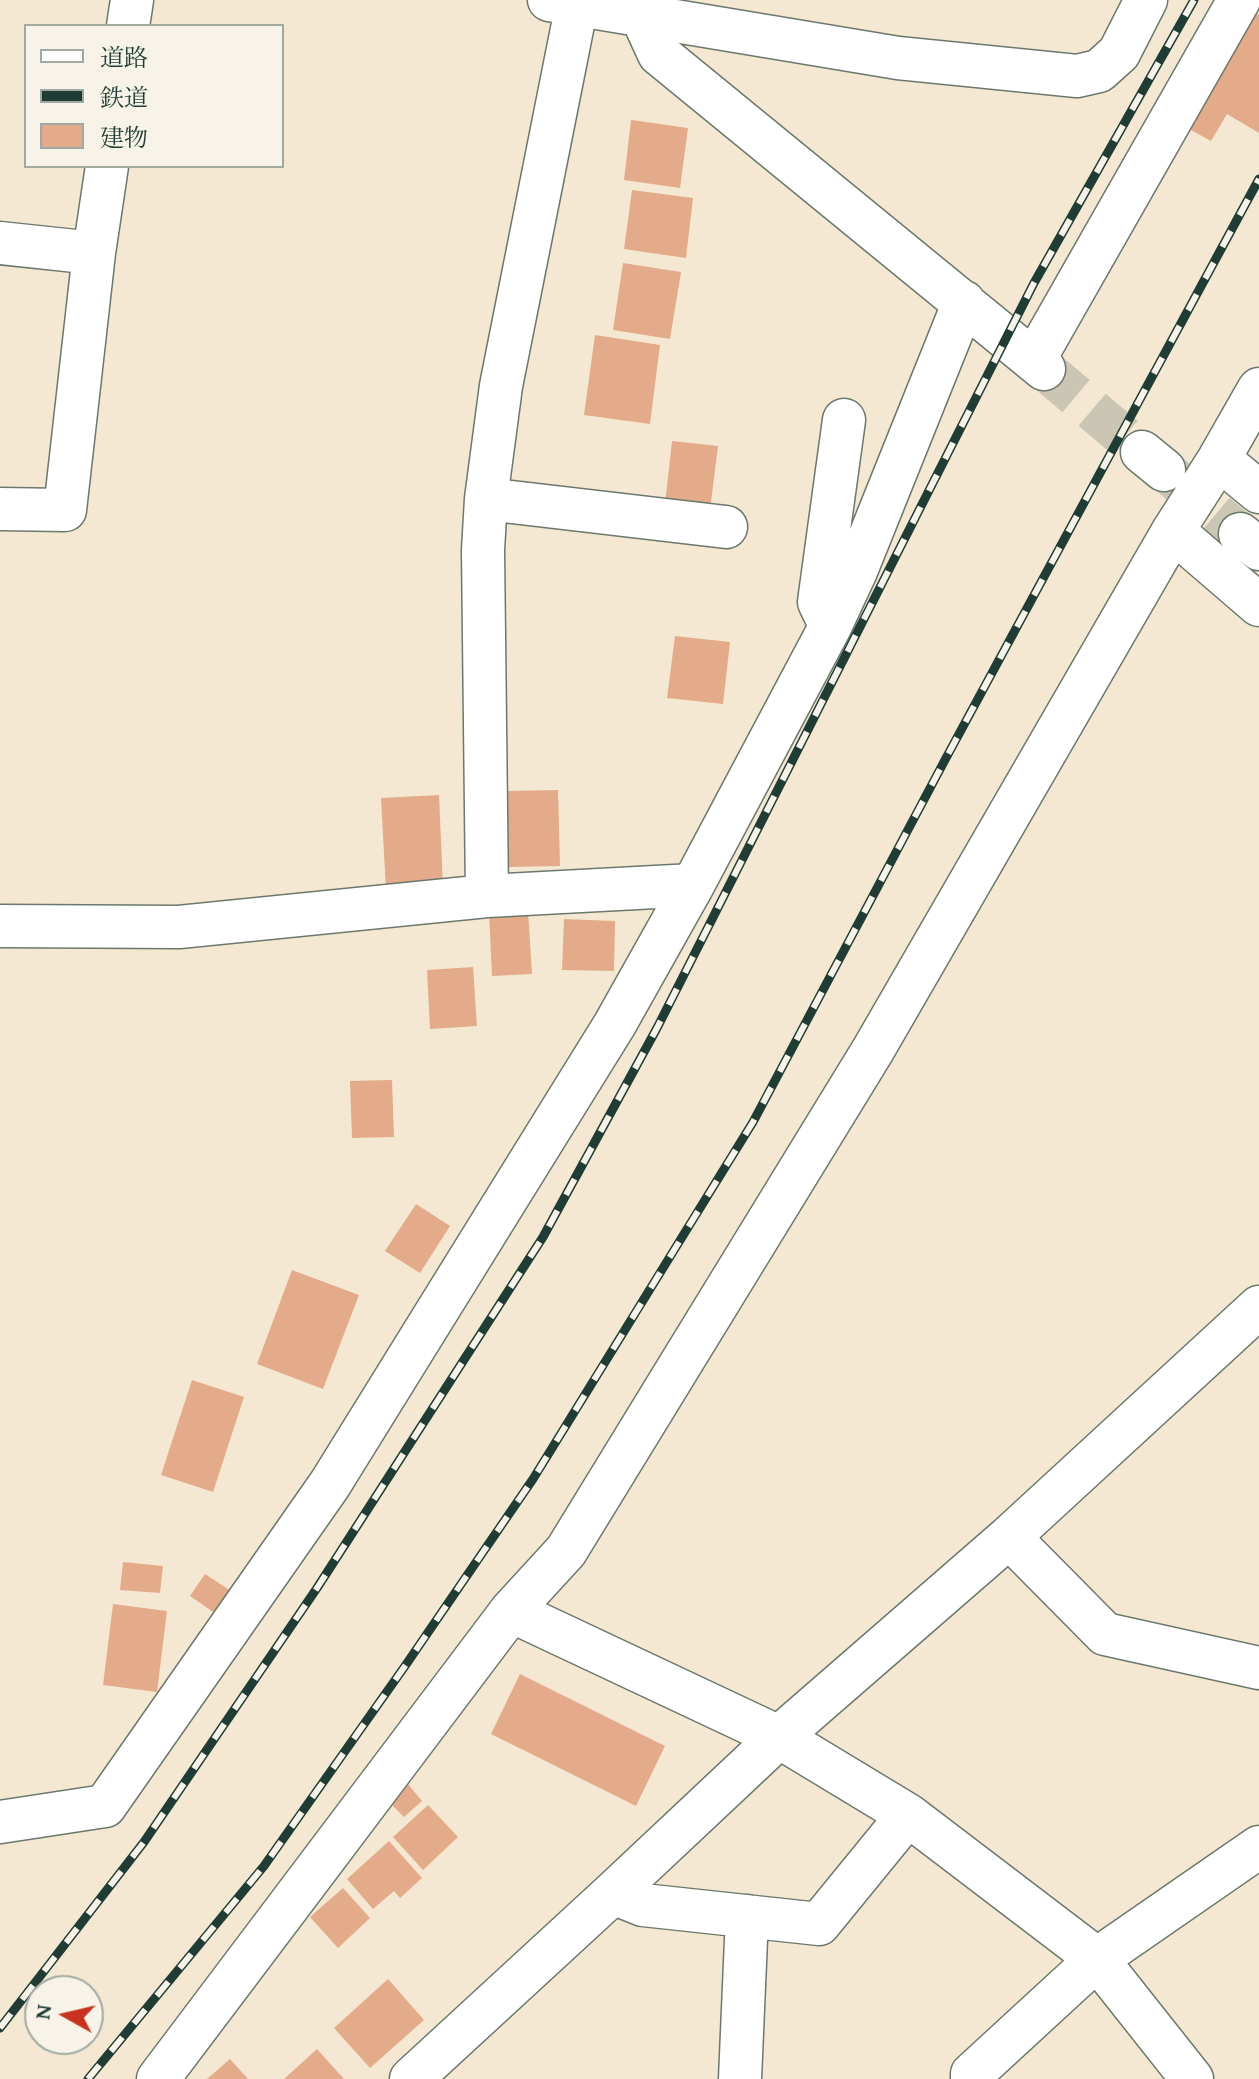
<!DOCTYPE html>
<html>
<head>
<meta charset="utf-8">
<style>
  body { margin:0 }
  #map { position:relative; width:1259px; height:2079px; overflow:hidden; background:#f5e8d3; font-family:"Gentium Book Plus","Noto Serif JP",serif }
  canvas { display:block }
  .legend { position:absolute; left:24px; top:24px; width:260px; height:144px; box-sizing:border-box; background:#f7f3e8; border:2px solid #a1aaa0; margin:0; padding:10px 14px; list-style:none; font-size:24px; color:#1f3d34 }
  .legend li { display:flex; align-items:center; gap:16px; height:40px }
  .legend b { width:40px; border:2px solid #a1aaa0 }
  .north { position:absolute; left:24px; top:1975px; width:80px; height:80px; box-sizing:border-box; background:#f7f3e8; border:2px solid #a1aaa0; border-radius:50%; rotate:278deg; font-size:22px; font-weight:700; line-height:32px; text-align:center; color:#1f3d34 }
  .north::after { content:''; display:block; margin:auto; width:28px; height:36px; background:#c8321e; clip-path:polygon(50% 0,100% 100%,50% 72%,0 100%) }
</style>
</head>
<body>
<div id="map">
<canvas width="1259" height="2079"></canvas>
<ul class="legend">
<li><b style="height:10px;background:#fff"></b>道路</li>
<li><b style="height:10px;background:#1f3d34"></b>鉄道</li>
<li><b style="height:22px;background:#e3ab89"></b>建物</li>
</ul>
<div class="north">N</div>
</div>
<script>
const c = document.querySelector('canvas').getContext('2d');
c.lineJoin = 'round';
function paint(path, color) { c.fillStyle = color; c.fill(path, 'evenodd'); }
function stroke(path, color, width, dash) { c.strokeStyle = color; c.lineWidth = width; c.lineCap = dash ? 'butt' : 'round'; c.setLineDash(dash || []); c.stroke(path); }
const building = new Path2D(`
  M1256,13l3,2v118l-32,-19 -16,27 -22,-12z
  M631,120l57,8 -8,60 -56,-8z
  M632,190l61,8 -7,60 -62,-9z
  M623,263l58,9 -11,67 -57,-9z
  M595,335l65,10 -10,79 -66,-9z
  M672,441l46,5 -8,64 -45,-6z
  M675,636l55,6 -7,62 -56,-6z
  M558,790l2,76 -52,1 -2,-76z
  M439,795l4,92 -57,3 -5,-92z
  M528,911l4,63 -40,2 -3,-63z
  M564,919l51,2 -1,50 -52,-1z
  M473,967l4,59 -47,3 -3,-59z
  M392,1080l2,57 -42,1 -2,-57z
  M416,1204l34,22 -30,47 -35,-22z
  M292,1270l67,25 -36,94 -66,-25z
  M192,1380l52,17 -31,95 -52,-17z
  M123,1562l40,4 -3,27 -40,-3z
  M205,1574l29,19 -15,23 -29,-20z
  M113,1604l54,7 -10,81 -54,-7z
  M520,1674l145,72 -29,60 -145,-72z
  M408,1784l14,17 -18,16 -15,-15z
  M428,1805l30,32 -35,33 -30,-33z
  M389,1841l33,37 -22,20 -6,-7 -21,18 -26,-30z
  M343,1888l27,30 -32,30 -28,-31z
  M388,1979l36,41 -54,48 -36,-40z
  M317,2049l27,30h-60z
  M230,2059l18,20h-41z`);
const minorTunnel = new Path2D(`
  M1044,369l98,83
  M1168,473l72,61`);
const minor = new Path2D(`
  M549,0l349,58 179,18 22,-5 20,-18 27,-53
  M642,17l17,37 385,315
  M128,26l4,-26
  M0,243l94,10
  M1034,360l205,-360
  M1142,452l22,18
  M1219,459l40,33
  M486,499l240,28
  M0,509l65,1 29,-257 13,-87
  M1173,531l86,74
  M1240,534l19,15
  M829,623l-10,-21 25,-182
  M487,896l-4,-346 3,-51 15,-113 76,-382
  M0,926l179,1 308,-31 206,-11
  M1009,1537l96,97 154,34
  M511,1611l268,126 129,78 189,144 95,120
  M0,1822l105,-16 225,-322 285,-460 78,-139 137,-258 26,-56 108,-269
  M613,1893l30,12 176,19 89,-109
  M158,2079l353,-468 55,-60 307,-501 300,-519 46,-72 40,-70
  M411,2079l202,-186 166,-156 230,-200 250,-230
  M740,2079l7,-163
  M972,2079v-5l125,-115 162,-112`);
const rail = new Path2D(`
  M0,2028l144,-186 173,-254 226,-351 114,-209 377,-745 160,-283
  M88,2079l176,-213 141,-200 128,-187 220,-357 193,-364 313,-579`);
paint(building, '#e3ab89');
stroke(minorTunnel, '#cac6b3', 42, [42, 21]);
stroke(minor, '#6a796c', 45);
stroke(minor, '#fff', 42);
stroke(rail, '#1f3d34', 9);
stroke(rail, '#f7f3e8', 6, [18]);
</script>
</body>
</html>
